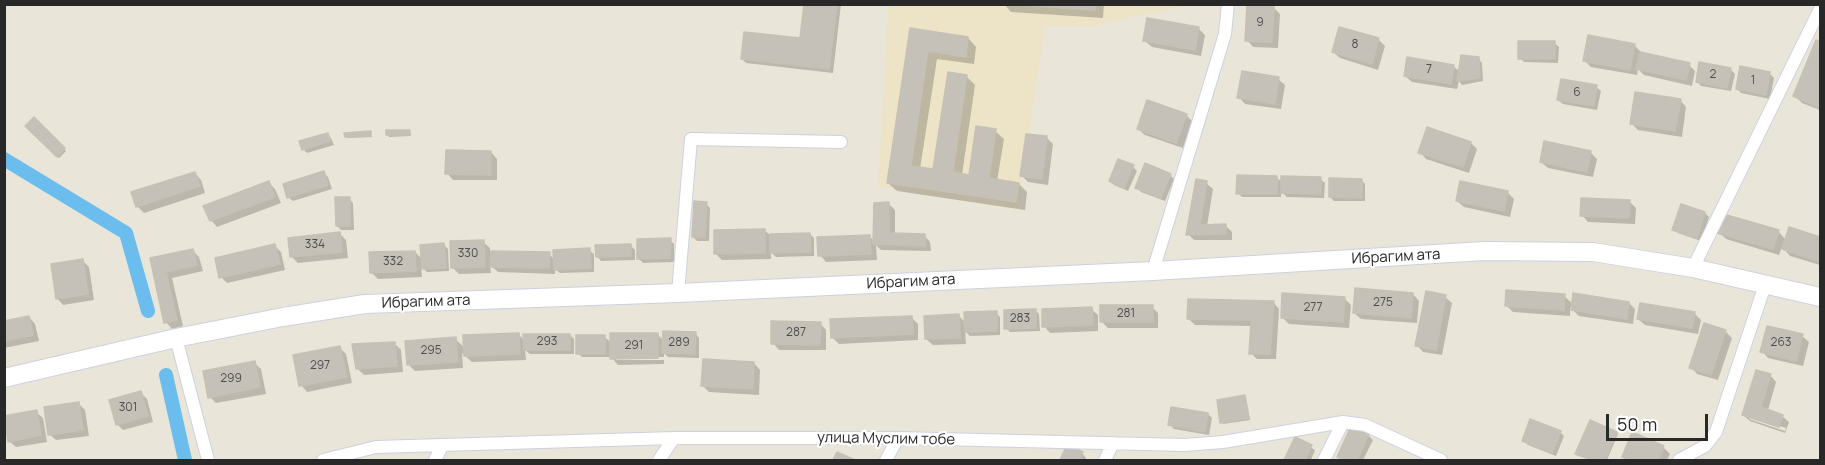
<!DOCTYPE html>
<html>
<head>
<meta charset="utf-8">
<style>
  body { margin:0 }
  #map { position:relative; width:1825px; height:465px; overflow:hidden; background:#eae5d9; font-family:Manrope,sans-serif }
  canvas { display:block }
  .frame { position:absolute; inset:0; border:6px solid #282828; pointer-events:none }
  .scale { position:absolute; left:1606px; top:414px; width:102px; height:27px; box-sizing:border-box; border:3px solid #282828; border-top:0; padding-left:8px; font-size:18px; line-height:21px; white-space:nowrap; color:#282828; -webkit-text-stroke:4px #fff; paint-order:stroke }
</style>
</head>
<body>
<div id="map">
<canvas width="1825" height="465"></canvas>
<div class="frame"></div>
<div class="scale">50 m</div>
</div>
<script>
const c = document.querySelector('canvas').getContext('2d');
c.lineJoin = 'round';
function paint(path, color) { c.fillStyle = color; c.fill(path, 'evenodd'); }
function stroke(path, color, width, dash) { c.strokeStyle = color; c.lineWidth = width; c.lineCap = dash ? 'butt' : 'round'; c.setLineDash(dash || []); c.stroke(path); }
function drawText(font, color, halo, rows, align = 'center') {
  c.font = font + ' Manrope,sans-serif'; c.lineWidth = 4.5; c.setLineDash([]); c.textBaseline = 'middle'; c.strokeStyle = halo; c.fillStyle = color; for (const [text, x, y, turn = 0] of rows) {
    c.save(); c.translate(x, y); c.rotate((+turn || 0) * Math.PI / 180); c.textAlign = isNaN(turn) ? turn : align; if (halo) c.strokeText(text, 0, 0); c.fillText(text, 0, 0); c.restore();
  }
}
const education = new Path2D(`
  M888,5h303l-70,14 -26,7h-50l-27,184 -140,-24z`);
const shadow = new Path2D(`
  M806,4h35l-8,69 -87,-10 -4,-4 60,-19z
  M1004,4h100l-1,14 -92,-6z
  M1273,7l7,7 -2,34 -25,-1 -6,-7z
  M1198,28l7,7 -4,21 -49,-9 -7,-6z
  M1340,29l39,11 6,6 -7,24 -38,-12 -7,-6z
  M911,30l57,8 8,9 -2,17 -37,-5 -17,110 15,2 32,-94 8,8 -13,90 8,1 25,-45 9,8 -7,42 22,3 8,8 -2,18 -128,-19 -9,-8z
  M1817,42l3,2v66l-18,-7 -7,-7z
  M1554,43l5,4 -1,16 -34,-1 -4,-4z
  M1635,46l6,6 48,13 6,6 -3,15 -48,-11 -6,-6 -1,6 -46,-8 -7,-7z
  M1478,58l4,5 1,18 -21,4 -3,-4 -2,8 -45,-7 -7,-6 48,-10 7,6z
  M1731,70l4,4 -4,17 -30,-5 -4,-5z
  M1770,74l4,4 -4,21 -29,-6 -4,-4z
  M1278,79l7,6 -4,24 -36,-5 -6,-7z
  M1596,87l5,4 -4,19 -34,-6 -5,-4z
  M1680,100l6,7 -4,30 -44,-7 -7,-7z
  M1186,115l6,6 -9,27 -38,-13 -7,-6z
  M34,120l32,31 -7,7 -32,-32z
  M409,131l2,5 -22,1 -1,-2z
  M370,133l2,4 -24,1 -2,-1z
  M327,134l4,4 3,7 -27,8 -4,-4z
  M1047,138l6,6 -5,41 -20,-3 -6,-6z
  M1471,143l6,6 -8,24 -43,-14 -6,-7z
  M491,152l6,7v21h-44l-6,-7z
  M1590,152l7,7 -4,18 -45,-9 -7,-6z
  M1133,167l4,4 -9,20 -14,-6 -4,-4z
  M195,173l6,7 4,13 -61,20 -6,-6 -5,-14z
  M324,173l4,4 4,12 -39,12 -5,-4z
  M1170,175l4,4 -9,22 -24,-9 -4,-5z
  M1276,177l7,6 37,-4 5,4 -1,15 -37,-1 -6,-6v6h-39l-4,-4z
  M1361,180l4,4v17h-31l-4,-4z
  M269,183l6,6 6,14 -64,24 -6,-7z
  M1206,183l7,6 -6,37h19l6,6v8h-38l-6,-6z
  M1507,192l7,7 -4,18 -46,-10 -7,-6z
  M349,199l4,4 1,27h-13l-4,-4z
  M1629,201l7,7 -1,16 -47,-2 -6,-7z
  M706,204l4,4 -1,33h-12l-4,-4z
  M889,204l6,6v25h29l6,7 1,9 -50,-1 -5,-5 1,15 -51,2 -6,-7 49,-19 6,6z
  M1705,213l4,4 -8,24 -23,-8 -4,-4z
  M1790,229l30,10v26l-30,-9 -8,-9 -3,8 -53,-16 -7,-7 59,-1 8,9z
  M764,230l6,5 40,-1 4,4v18l-38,1 -5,-5v7l-49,1 -6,-6z
  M339,233l7,7 2,18 -50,5 -6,-6z
  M670,240l4,4v18l-31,1 -4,-4z
  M483,242l7,6v4l59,2 6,6 34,-10 5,4v18l-34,1 -5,-4v5l-57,-2 -8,-7 1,8 -32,1 -6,-6z
  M444,245l4,4 1,22 -22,1 -6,-6 1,11 -44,2 -7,-7 44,-20 8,8z
  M275,246l6,6 4,18 -58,13 -6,-6z
  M631,246l4,4v10l-34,1 -4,-5z
  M193,251l6,6 4,14 -31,7 11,48 -11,3 -6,-7 -14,-62z
  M83,261l6,6 5,33 -31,5 -6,-7z
  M1413,294l6,7 -2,22 -56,-4 -7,-6z
  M1564,296l9,8 56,-1 6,6 -2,15 -54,-8 -9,-9v9l-57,-4 -7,-7z
  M1445,297l7,6 -10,52 -19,-3 -6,-7z
  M1345,299l6,6 -2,23 -60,-4 -7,-7z
  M1273,302l6,7 -3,50h-19l-6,-6 1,-27 -57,-1 -6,-6z
  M1152,307l6,6v15h-50l-7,-7z
  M1091,309l7,6v16l-48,2 -6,-7z
  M1035,310l4,4 1,17 -30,1 -4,-4z
  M996,313l4,4v18l-30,1 -5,-5 1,13 -33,1 -7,-6 33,-23 7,7z
  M1694,313l7,7 -3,14 -53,-9 -7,-6z
  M29,317l6,7 4,17 -35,7v-26z
  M911,317l7,7v16l-79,4 -7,-7z
  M820,323l6,7v20h-47l-6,-7z
  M1725,331l7,7 -14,42 -21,-6 -6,-7z
  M695,333l4,5v20l-31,-1 -4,-4v4h-48v3h48v4l-46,1 -7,-8h-29l-4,-4 27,-16 6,6 46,-9 7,7z
  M518,334l7,7 45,-6 4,4v15h-44l-5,-4 1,10 -54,2 -10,-9 1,15 -48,3 -7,-7 47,-25 10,9z
  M1802,336l7,6 -6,24 -35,-8 -6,-7z
  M394,343l7,7 2,22 -39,3 -7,-7z
  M340,348l6,6 6,29 -45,9 -6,-7z
  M254,363l7,6 5,25 -50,9 -6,-6z
  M754,363l6,7 -1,25 -50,-3 -6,-6z
  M1770,375l6,7 -8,28 14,6 7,6 -4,11 -35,-12 -7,-6zM1749,416l37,12 -1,3 -36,-12z
  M141,393l6,6 6,23 -30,8 -6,-6z
  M1245,397l5,23 -27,4 -1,-2z
  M79,404l6,6 4,26 -33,4 -7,-6z
  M36,412l7,6 4,24 -31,5 -7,-6z
  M1208,414l4,4 -3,17 -35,-6 -4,-4z
  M1351,428l17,7 5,5 -10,20h-20l-4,-4z
  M1560,432l4,4 -8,20 -28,-11 -5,-5z
  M1617,433l1,1 -11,26h-15l-13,-5z
  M1296,439l19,11 -4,10h-25z
  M1068,447l14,6 4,5 -1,2h-23z
  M1663,447l7,7 -3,6h-40l-4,-4z`);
const canal = new Path2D(`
  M4,159l122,74 22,78
  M166,375l19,85`);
const building = new Path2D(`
  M804,4h33l-8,65 -88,-10 3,-27 56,6z
  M1004,4h91v6z
  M1247,4l27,2 -2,36 -27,-1z
  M1147,18l52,9 -4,23 -52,-9z
  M1339,27l40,11 -7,26 -40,-12z
  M910,28l58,9 -2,20 -38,-6 -17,115 22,3 15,-97 19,3 -14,97 16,3 7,-49 20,3 -7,49 30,5 -3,19 -129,-19z
  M1588,35l47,9 -5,26 -47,-9z
  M1816,40l4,2v66l-27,-12z
  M1518,41h37v18h-37z
  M1640,52l50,11 -4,17 -50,-11z
  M1461,55l18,2 1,21 -23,3z
  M1407,57l47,8 -3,19 -47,-8z
  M1699,62l32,6 -4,20 -31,-6z
  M1740,66l30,6 -4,23 -30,-6z
  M1242,71l37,6 -4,27 -38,-6z
  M1561,79l36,6 -3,21 -37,-6z
  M1635,92l46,7 -6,32 -45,-7z
  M1147,100l40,14 -11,29 -39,-14z
  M34,117l31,31 -8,9 -32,-31z
  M1427,127l44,15 -8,25 -45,-14z
  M386,130h24v5h-24z
  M371,131v5l-26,1 -1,-4z
  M328,133l2,8 -28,9 -3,-9z
  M1026,134l21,2 -5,43 -22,-3z
  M1544,141l47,10 -4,21 -47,-10z
  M446,150l45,1v24l-46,-1z
  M1118,159l16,6 -10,23 -15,-7z
  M1145,163l26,11 -10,24 -26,-10z
  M324,171l4,14 -41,13 -4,-14z
  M195,172l5,14 -64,21 -5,-15z
  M1237,175l40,1v18h-41z
  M1281,176l40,1v17l-40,-1z
  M1329,178l33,1v19l-33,-1z
  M1196,179l11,2 -7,44 26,-1v10l-40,1z
  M269,181l6,16 -65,24 -7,-15z
  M1460,181l48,10 -4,20 -48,-10z
  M335,197h15v29h-14z
  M1581,198l49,2 -1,18 -49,-2z
  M694,201l13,1 -2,36 -13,-1z
  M889,202v31l36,1v12l-52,-2 1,-41z
  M1681,204l24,8 -8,26 -25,-8z
  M1723,214l56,16 -6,19 -56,-16z
  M1789,227l31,10v25l-38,-13z
  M765,229v24l-51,1v-24z
  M340,232l2,20 -52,5 -2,-19z
  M810,233l1,19 -41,1v-19z
  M870,235l1,19 -53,2 -1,-19z
  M671,238l-1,20 -33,1v-20z
  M484,240l1,27 -34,1 -1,-27z
  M444,243l2,25 -24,1 -2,-24z
  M275,244l5,20 -61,14 -4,-20z
  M631,244v12l-35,1 -1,-12z
  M590,248l1,20 -37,2 -1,-20z
  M193,249l4,16 -31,7 11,48 -13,3 -14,-65z
  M415,251l1,20 -46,2 -1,-21z
  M491,251l59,1 -1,16 -59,-1z
  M83,259l5,35 -32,5 -5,-35z
  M1355,288l58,5 -2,25 -58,-5z
  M1506,290l59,4 -1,16 -59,-4z
  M1426,291l20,4 -10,55 -21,-4z
  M1282,293l63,4 -2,25 -62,-4z
  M1573,293l56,9 -2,17 -56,-9z
  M1188,299l86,2 -4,53h-21l2,-34 -64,-1z
  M1640,303l55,9 -3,16 -55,-9z
  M1100,305h53v17h-53z
  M1092,307l1,18 -51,2v-18z
  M1036,309v19l-32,1v-19z
  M997,311v20l-32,1 -1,-20z
  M959,314l1,24 -35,1 -1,-23z
  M29,316l4,19 -29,6v-20z
  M912,316l1,18 -82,4 -1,-19z
  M771,321l50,1 -1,23 -49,-1z
  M1704,323l22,7 -15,45 -22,-7z
  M1767,326l36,8 -7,27 -36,-9z
  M663,331l33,1 -1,22 -33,-1z
  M519,333l1,21 -56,2 -1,-21z
  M610,333h48v25l-48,1z
  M523,334h47v16h-46z
  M576,335h29v19h-29z
  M456,337l2,25 -51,3 -2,-24z
  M395,342l2,24 -41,3 -4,-25z
  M340,346l7,31 -48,9 -6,-31z
  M703,359l51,3 -1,27 -52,-3z
  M255,361l5,26 -52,11 -5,-27z
  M1756,370l15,4 -10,33 22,8 -4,12 -37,-12z
  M141,391l7,25 -32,9 -7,-25z
  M1245,395l4,23 -29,5 -3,-23z
  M79,402l4,28 -35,5 -4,-28z
  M1171,407l37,6 -3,19 -37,-7z
  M37,410l4,25 -33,7 -4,-26z
  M1530,419l31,12 -9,22 -30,-12z
  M1590,420l27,12 -12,28h-13l-17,-6z
  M1351,426l18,8 -12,26h-11l-9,-3z
  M1632,432l32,14 -6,14h-27l-9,-3z
  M1295,437l17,8 -7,15h-21z
  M1067,445l16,7 -4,8h-19z
  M837,452l18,8h-22z`);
const street = new Path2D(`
  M1693,268l127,-259
  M1153,271l72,-237 3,-30
  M678,293l13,-154 150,3
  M176,338l32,122
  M323,460l53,-13 298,-9h224l287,7 38,-3 120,-20 22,3 76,35
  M435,460l7,-14
  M659,460l15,-22
  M886,460l12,-22
  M1105,460l8,-17
  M1324,460l19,-38
  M1679,460l26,-14 11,-14 49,-147`);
const secondary = new Path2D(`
  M4,378l172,-40 107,-21 82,-13 313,-11 475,-22 331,-20 109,1 100,16 127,29`);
const numberNames = [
  ["9",1260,23],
  ["8",1355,45],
  ["7",1429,70],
  ["2",1713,75],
  ["1",1753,81],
  ["6",1577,93],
  ["334",315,245],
  ["330",468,254],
  ["332",393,262],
  ["275",1383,303],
  ["277",1313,308],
  ["281",1126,314],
  ["283",1020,319],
  ["287",796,333],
  ["293",547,342],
  ["289",679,343],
  ["263",1781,343],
  ["291",634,346],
  ["295",431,351],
  ["297",320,366],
  ["299",231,379],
  ["301",128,408]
];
const streetNames = [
  ["Ибрагим ата",1396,257,-3],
  ["Ибрагим ата",911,282,-3],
  ["Ибрагим ата",426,302,-2],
  ["улица Муслим тобе",886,439,1]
];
paint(education, '#ede4c8');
paint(shadow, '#0003');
stroke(canal, '#6bbded', 14);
paint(building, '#c5c1b9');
stroke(building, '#c5c1b3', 1.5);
stroke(street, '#ced0e1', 14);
stroke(secondary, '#ced0e1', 20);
stroke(street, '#fff', 12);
stroke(secondary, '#fff', 18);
drawText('12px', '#4f4e4c', null, numberNames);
drawText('15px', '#282828', '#fff', streetNames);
</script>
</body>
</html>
